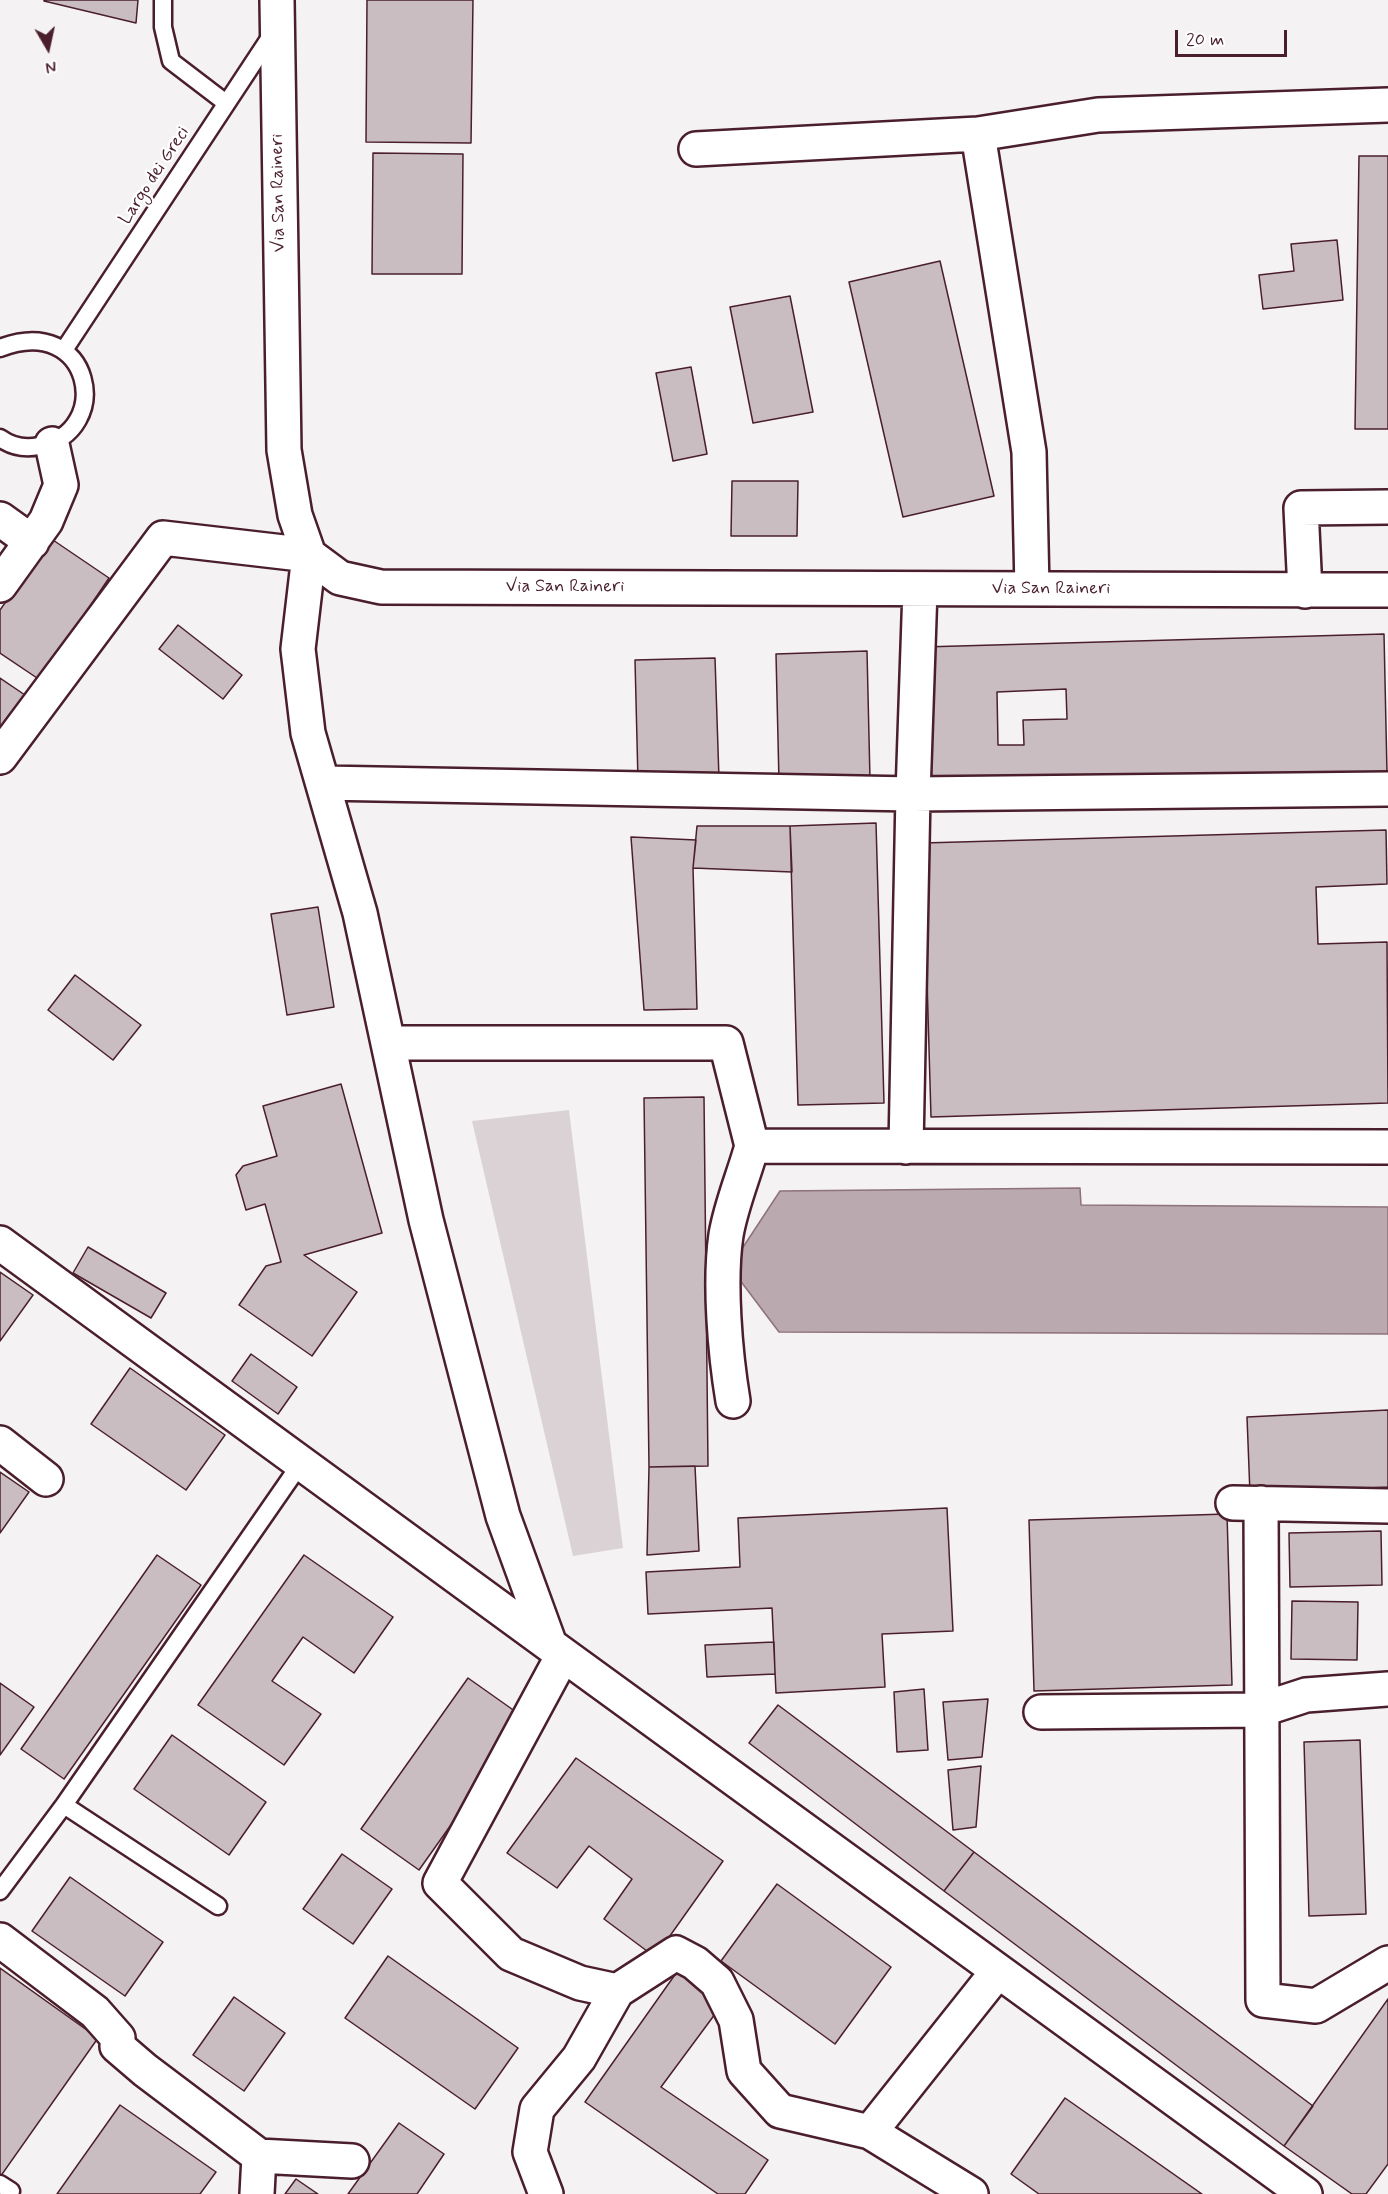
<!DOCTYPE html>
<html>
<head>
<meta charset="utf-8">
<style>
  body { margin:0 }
  #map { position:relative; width:1388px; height:2194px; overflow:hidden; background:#f4f2f2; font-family:Mynerve,sans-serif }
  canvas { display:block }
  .north { position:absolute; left:18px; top:18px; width:60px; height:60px; -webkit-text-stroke:4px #fff; paint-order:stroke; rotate:171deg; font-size:16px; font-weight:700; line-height:24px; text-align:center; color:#4a1f2b }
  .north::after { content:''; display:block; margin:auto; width:21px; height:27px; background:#4a1f2b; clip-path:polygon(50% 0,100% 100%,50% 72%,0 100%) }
  .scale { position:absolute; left:1175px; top:30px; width:112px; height:27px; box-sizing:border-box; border:3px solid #4a1f2b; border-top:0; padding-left:8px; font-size:18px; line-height:21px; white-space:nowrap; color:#4a1f2b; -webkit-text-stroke:4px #fff; paint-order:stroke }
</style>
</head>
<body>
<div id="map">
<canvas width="1388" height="2194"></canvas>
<div class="north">N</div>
<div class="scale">20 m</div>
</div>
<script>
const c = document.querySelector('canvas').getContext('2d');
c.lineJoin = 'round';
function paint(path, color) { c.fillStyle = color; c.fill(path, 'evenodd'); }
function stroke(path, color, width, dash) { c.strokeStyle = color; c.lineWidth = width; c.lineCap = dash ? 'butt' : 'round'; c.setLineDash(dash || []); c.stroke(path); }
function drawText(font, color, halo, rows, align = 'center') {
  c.font = font + ' Mynerve,sans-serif'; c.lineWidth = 4.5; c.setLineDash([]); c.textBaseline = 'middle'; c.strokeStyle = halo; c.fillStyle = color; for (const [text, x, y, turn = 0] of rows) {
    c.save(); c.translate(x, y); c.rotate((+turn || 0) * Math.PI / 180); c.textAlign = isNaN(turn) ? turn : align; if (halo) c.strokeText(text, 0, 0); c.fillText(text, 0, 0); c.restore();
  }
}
const green = new Path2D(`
  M569,1110l54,438 -50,8 -101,-435z`);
const water = new Path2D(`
  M1080,1188l1,17 307,2v127l-609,-2 -49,-65 50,-76z`);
const building = new Path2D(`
  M138,0l-2,23 -92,-22v-1z
  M367,0h106l-2,143 -105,-1z
  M373,153l90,1 -1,120h-90z
  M1359,156h29v273h-33z
  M1337,240l6,60 -80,9 -4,-34 35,-4 -3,-27z
  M940,261l54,235 -91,21 -54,-235z
  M790,296l23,116 -60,11 -23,-116z
  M691,367l16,87 -34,7 -17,-88z
  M732,481h66l-1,55h-66z
  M50,538l59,40 -69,102 -40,-27v-43z
  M178,625l64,50 -19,24 -64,-50z
  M1384,634l3,139 -460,13 -4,-139zM1066,689l1,30 -44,1 1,25h-26l-1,-53z
  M867,651l3,129 -91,2 -3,-128z
  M715,658l4,121 -81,2 -3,-121z
  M0,678l25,17 -25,35z
  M876,823l8,280 -86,2 -8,-279z
  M697,826h93l2,46 -99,-4z
  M1386,830l1,54 -71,3 2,57 69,-2 1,161 -457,14 -8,-274z
  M631,837l65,3 -3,28 4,141 -53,1z
  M318,907l16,100 -47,8 -16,-101z
  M75,975l66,50 -28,35 -65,-50z
  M341,1084l41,149 -78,22 53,37 -45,64 -73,-51 27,-39 15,-4 -16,-58 -19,6 -10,-35 7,-9 34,-10 -14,-50z
  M704,1097l4,369 -59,1 -5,-369z
  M88,1247l78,46 -15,25 -78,-45z
  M0,1272l33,23 -33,46z
  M251,1354l46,33 -19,27 -46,-33z
  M130,1368l95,67 -39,55 -95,-66z
  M1388,1410v77l-138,7 -3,-77z
  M695,1466l4,85 -52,4 2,-88z
  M0,1472l29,20 -29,41z
  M947,1508l6,123 -71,3 3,53 -109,6 -4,-85 -124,6 -2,-42 94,-5 -2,-49z
  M1227,1514l5,171 -198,6 -5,-171z
  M1381,1531l1,54 -92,2 -1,-54z
  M157,1555l44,30 -137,194 -43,-30z
  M304,1555l89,62 -39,56 -51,-36 -31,44 49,33 -37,51 -86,-60z
  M1292,1601l66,1 -1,58 -66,-1z
  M774,1642l1,32 -68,3 -2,-32z
  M468,1678l58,41 -107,151 -58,-41z
  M0,1683l34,24 -34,48z
  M924,1689l4,61 -31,2 -3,-60z
  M988,1699l-6,58 -34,3 -5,-58z
  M778,1705l196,147 -30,39 -195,-148z
  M172,1735l94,67 -37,53 -95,-66z
  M1360,1740l6,174 -57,2 -5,-174z
  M576,1758l147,103 -68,96 -51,-38 28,-40 -43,-33 -32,42 -50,-35z
  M981,1766l-5,61 -23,3 -5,-60z
  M974,1852l339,254 -29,40 -340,-255z
  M342,1854l50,35 -39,55 -50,-35z
  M70,1877l93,65 -38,54 -93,-65z
  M777,1884l114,83 -56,77 -114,-83z
  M388,1956l130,92 -43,61 -130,-91z
  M0,1968l98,70 -98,139z
  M679,1969l42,37 -60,81 107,73 -23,34h-27l-133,-92z
  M234,1997l51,36 -41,58 -51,-36z
  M1388,1999v165l-22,30h-14l-68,-48z
  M1065,2098l137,96h-163l-28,-20z
  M120,2105l96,67 -16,22h-143z
  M399,2123l45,31 -27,40h-69z
  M296,2179l22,15h-33z`);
const lane = new Path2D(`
  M163,0v27l8,34 55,42
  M0,348c92,-36 115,84 39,98 -14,3 -28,0 -39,-8
  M64,350l209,-317
  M64,1805l154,101
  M0,1891l64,-86 237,-342
  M0,2184l11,7`);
const street = new Path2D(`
  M277,0l7,450 11,65 14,40 31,23 41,9 1007,3
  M696,149l282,-15
  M0,519l32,23
  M309,555l-11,94 10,84 52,180 66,307 77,296 47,129 755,549
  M0,585l46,-64 15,-36 -9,-41
  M1032,589l-3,-137 -51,-318 120,-19 290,-10
  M1305,591l-4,-83 87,-1
  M0,757l163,-219 146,17
  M323,783l590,11 475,-5
  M388,1043h338l26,103
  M906,1147l7,-353 7,-205
  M0,1243l550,402
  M733,1401c-8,-48 -14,-119 -7,-166 5,-30 18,-60 26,-89l636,1
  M0,1443l46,36
  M1233,1503l155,3
  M1261,1503l2,497 53,6 72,-43
  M1041,1712l219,-2 46,-15 82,-6
  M0,1940l95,72 23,26 -1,8 28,24 114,86 93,5
  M617,1991l59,-38 19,10 22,19 19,38 8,51 36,40 90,21
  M257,2194l2,-38
  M546,2194l-16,-42 7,-43 42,-51 38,-67 -37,-8 -69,-29 -71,-71 123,-228
  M971,2194l-101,-62 128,-161`);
const streetNames = [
  ["Largo dei Greci",155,176,-57],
  ["Via San Raineri",279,193,-91],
  ["Via San Raineri",565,587],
  ["Via San Raineri",1051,589]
];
paint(green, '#dbd2d5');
paint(water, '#baa9ae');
stroke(water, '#8d727a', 1.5);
paint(building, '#cabdc1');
stroke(building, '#4a1f2b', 1.5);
stroke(lane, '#4a1f2b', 21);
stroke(street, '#4a1f2b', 38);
stroke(lane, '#fff', 16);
stroke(street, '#fff', 33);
drawText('18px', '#4a1f2b', '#fff', streetNames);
</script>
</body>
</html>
